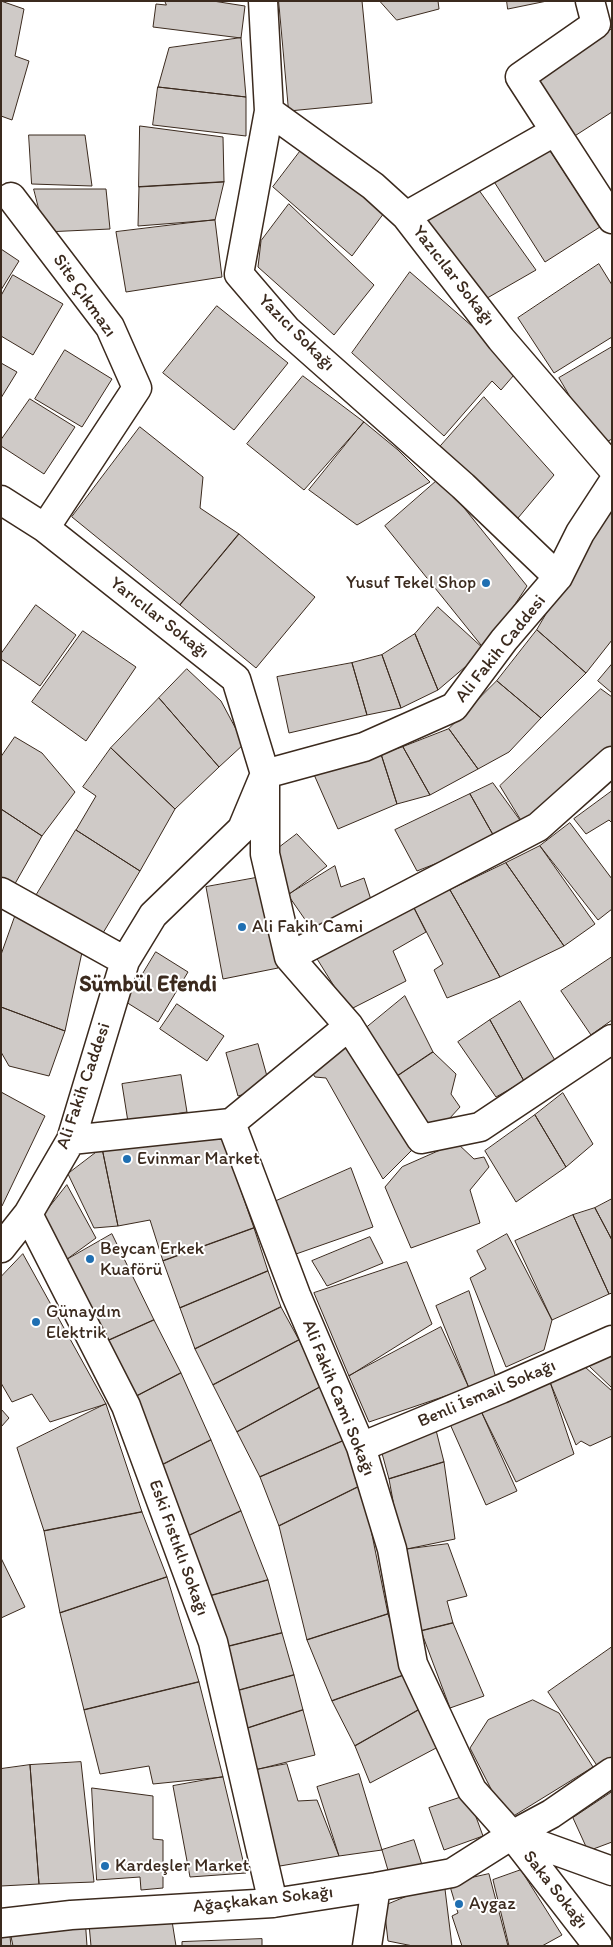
<!DOCTYPE html>
<html>
<head>
<meta charset="utf-8">
<style>
  body { margin:0 }
  #map { position:relative; width:613px; height:1947px; overflow:hidden; background:#fff; font-family:Itim,sans-serif }
  canvas { display:block }
  .frame { position:absolute; inset:0; border:2px solid #3b2a1e; pointer-events:none }
</style>
</head>
<body>
<div id="map">
<canvas width="613" height="1947"></canvas>
<div class="frame"></div>
</div>
<script>
const c = document.querySelector('canvas').getContext('2d');
c.lineJoin = 'round';
function paint(path, color) { c.fillStyle = color; c.fill(path, 'evenodd'); }
function stroke(path, color, width, dash) { c.strokeStyle = color; c.lineWidth = width; c.lineCap = dash ? 'butt' : 'round'; c.setLineDash(dash || []); c.stroke(path); }
function drawText(font, color, halo, rows, align = 'center') {
  c.font = font + ' Itim,sans-serif'; c.lineWidth = 4; c.setLineDash([]); c.textBaseline = 'middle'; c.strokeStyle = halo; c.fillStyle = color; for (const [text, x, y, turn = 0] of rows) {
    c.save(); c.translate(x, y); c.rotate((+turn || 0) * Math.PI / 180); c.textAlign = isNaN(turn) ? turn : align; if (halo) c.strokeText(text, 0, 0); c.fillText(text, 0, 0); c.restore();
  }
}
const building = new Path2D(`
  M1,1l23,8 -9,47 14,5 -17,59 -11,-4z
  M165,1h48l32,5 -4,32 -88,-11 3,-23 10,1z
  M279,1h83l10,102 -83,8z
  M380,1h58l1,8 -42,11z
  M507,1h40l-39,8z
  M612,29v83l-42,27 -40,-59z
  M241,38l5,59 -88,-10 11,-39z
  M158,87l88,10v39l-93,-11z
  M140,126l83,11 1,45 -85,5z
  M29,135h56l7,51 -60,-2z
  M305,145l79,68 -32,43 -79,-69z
  M547,146l53,81 -55,35 -52,-82z
  M224,182l-9,38 -77,6 1,-39z
  M476,186l60,84 -54,31 -55,-79z
  M34,189h72l4,40 -65,3z
  M289,204l85,81 -40,50 -76,-68 3,-26z
  M215,220l7,57 -96,15 -10,-60z
  M1,249l18,12 -18,29z
  M599,264l13,21v52l-58,36 -36,-55z
  M410,272l110,96 -19,22 -9,-9 -48,55 -92,-83z
  M13,275l50,29 -30,51 -32,-19v-40z
  M217,306l71,57 -54,67 -71,-57z
  M612,347v92l-13,7 -40,-68z
  M65,350l47,29 -30,48 -47,-28z
  M1,363l16,9 -16,26z
  M303,376l61,46 -60,68 -57,-46z
  M484,397l70,78 -41,49 -75,-75z
  M30,399l45,28 -31,47 -43,-28v-6z
  M364,422l34,28 32,32 -73,43 -48,-35z
  M140,427l63,50 -3,31 39,26 -59,71 -108,-88z
  M440,478l87,108 -42,64 -100,-124z
  M612,502v138l-26,33 -49,-43z
  M239,534l76,63 -59,71 -76,-63z
  M36,605l40,30 -36,51 -39,-27v-5z
  M438,607l47,43 -47,40 -23,-56z
  M537,630l49,43 -45,45 -44,-37z
  M83,631l53,36 -50,74 -54,-39z
  M415,634l23,56 -37,18 -19,-53z
  M382,655l19,53 -34,7 -15,-52z
  M352,663l15,52 -78,18 -12,-56z
  M612,664v29l-14,-12z
  M187,669l34,32 23,43 -25,23 -60,-69z
  M497,681l44,37 -32,34 -31,17 -29,-40z
  M601,689l11,8v50l-87,80 -25,-41z
  M159,698l60,69 -44,42 -64,-61z
  M449,729l29,40 -48,26 -27,-48z
  M15,737l27,16 33,39 -33,44 -41,-27v-52z
  M403,747l27,48 -33,9 -16,-50z
  M111,748l64,61 -35,62 -64,-41 20,-34 -13,-9z
  M381,754l16,50 -59,25 -26,-59z
  M493,783l32,44 -29,13 -26,-46z
  M612,791v32l-3,-3 -23,14 -12,-15z
  M470,794l26,46 -79,31 -22,-41z
  M1,809l41,27 -30,53 -11,-7z
  M570,823l42,56v30l-14,11 -58,-74z
  M76,830l64,41 -40,67 -66,-39z
  M297,834l30,32 -39,29 -20,-39z
  M540,846l55,78 -31,22 -58,-83z
  M506,863l58,83 -64,31 -50,-87z
  M335,866l6,21 23,-9 10,31 -61,22 -25,-36z
  M261,877l17,91 -55,11 -17,-92z
  M450,890l50,87 -53,21 -13,-28 9,-6 -32,-62z
  M411,902l15,30 -33,19 13,30 -57,29 -35,-56z
  M17,911l67,32 -19,88 -64,-24v-52z
  M156,952l32,20 -30,50 -32,-20z
  M612,957v63l-21,15 -30,-44z
  M405,996l28,56 -43,29 -30,-48z
  M520,1001l36,61 -32,19 -34,-61z
  M177,1004l47,32 -17,25 -47,-32z
  M1,1007l64,24 -16,45 -40,-10 -8,-14z
  M490,1020l34,61 -28,16 -38,-55z
  M342,1038l76,106 -35,35 -57,-101 -11,-1 -5,-8z
  M258,1044l12,43 -32,9 -12,-43z
  M433,1052l23,22 -5,20 9,13 -11,12 -26,13 -33,-51z
  M181,1075l6,37 -59,10 -6,-38z
  M1,1092l44,24 -43,90h-1z
  M563,1093l30,51 -27,23 -31,-52z
  M535,1115l31,52 -50,35 -31,-51z
  M219,1128l35,100 -91,33 -13,-41 -32,6 -16,-78z
  M457,1143l17,16 10,-2 5,10 -19,23 10,33 -69,25 -26,-61 17,-20z
  M102,1148l16,78 -24,2 -26,-54z
  M351,1168l22,59 -77,27 -22,-52z
  M67,1185l29,53 -33,24 -25,-40z
  M612,1199v41l-17,-32z
  M595,1208l17,32v53l-3,1 -36,-79z
  M573,1215l36,79 -57,26 -37,-79z
  M254,1228l14,43 -88,37 -17,-47z
  M112,1234l42,86 -49,22 -42,-80z
  M507,1234l45,86 -8,30 -38,17 -36,-89 16,-9 -9,-18z
  M370,1237l13,26 -56,23 -15,-25z
  M23,1254l83,150 -56,18 -18,-28 -20,8 -11,-19v-106z
  M407,1262l25,62 -83,52 -35,-83z
  M268,1271l13,36 -86,42 -15,-41z
  M469,1291l28,90 -28,7 -33,-82z
  M281,1307l18,33 -86,45 -18,-36z
  M154,1320l27,53 -48,25 -28,-56z
  M441,1327l28,61 -100,34 -20,-46z
  M299,1340l23,46 -85,46 -24,-47z
  M612,1351v37l-23,-22z
  M585,1367l27,24v45l-22,10 -9,-5 -5,4 -26,-63z
  M181,1373l30,67 -51,26 -27,-68z
  M550,1382l24,72 -58,28 -35,-71z
  M322,1386l23,54 -85,37 -23,-45z
  M106,1404l36,108 -98,19 -27,-83z
  M1,1409l8,9 -8,9z
  M481,1411l36,80 -31,14 -36,-81z
  M436,1430l8,32 -55,17 -9,-33z
  M211,1440l30,71 -53,25 -28,-70z
  M345,1440l17,45 -83,41 -19,-49z
  M444,1462l11,77 -53,11 -13,-71z
  M362,1485l26,129 -81,26 -28,-114z
  M241,1511l27,69 -62,17 -18,-61z
  M142,1512l25,65 -107,36 -16,-82z
  M448,1544l19,52 -20,5 6,22 -32,8 -19,-81z
  M1,1558l24,49 -24,11z
  M167,1577l32,105 -115,28 -24,-97z
  M268,1580l14,53 -60,15 -16,-51z
  M388,1614l19,60 -75,27 -25,-61z
  M453,1623l31,73 -34,12 -29,-77z
  M282,1633l12,42 -61,17 -11,-44z
  M612,1647v111l-14,9 -50,-75z
  M407,1674l15,34 -67,38 -23,-45z
  M294,1675l9,35 -61,20 -9,-38z
  M199,1682l24,95 -70,7 -4,-18 -49,8 -16,-64z
  M533,1700l26,13 34,54 -86,53 -37,-72 18,-28z
  M422,1708l16,39 -68,36 -15,-37z
  M303,1710l12,45 -60,15 -13,-40z
  M81,1762l13,120 -55,2 -9,-119z
  M287,1764l11,37 19,-1 22,56 -65,11 -19,-97z
  M30,1765l9,119 -38,2v-117z
  M359,1774l23,76 -43,6 -22,-69z
  M223,1777l23,96 -56,4 -17,-91z
  M92,1788l61,8v43l10,1v48l-22,2 -1,-13 -43,3z
  M612,1792v50l-24,9 -15,-33z
  M468,1795l15,41 -39,14 -15,-42z
  M414,1840l9,28 -33,9 -8,-27z
  M521,1870l41,65 -20,11h-33l-16,-66z
  M489,1874l19,72h-46l-10,-30 6,-3 -9,-30z
  M444,1881l8,65h-39l-25,-5 -4,-35z
  M85,1917l2,29h-74l-4,-19z
  M172,1921l4,25h-85l-2,-22z
  M9,1927l2,19h-10v-18z
  M262,1939v7h-80v-4z`);
const minor = new Path2D(`
  M263,1l6,110 -30,163 48,56 176,156 95,91
  M590,1l6,23 -76,53 92,142
  M269,111l104,75 33,30 95,123 111,129
  M11,197l99,130 27,61 -92,140
  M406,216l148,-84
  M1,500l44,28 191,151 29,95v80l24,103 60,69 72,113 59,-12 132,-88
  M1,892l124,69
  M289,957l249,-130 74,-66
  M349,1026l-118,97 65,172 65,152 31,102 21,115 59,126 40,45 86,111
  M71,1140l160,-17
  M28,1214l98,192 87,236 60,261
  M1,1248l27,-34 43,-74 54,-179 28,-46 89,-86 23,-55 99,-27 90,-40 50,-67 54,-63 22,-44 32,-49
  M361,1447l140,-58 111,-49
  M512,1835l100,36
  M1,1923l70,-8 202,-12 103,-16 76,-14 60,-38 39,-21 61,-42
  M367,1946l9,-59`);
const markers = [
  [486,583,5,"#1f6fb2"],
  [242,927,5,"#1f6fb2"],
  [127,1159,5,"#1f6fb2"],
  [90,1259,5,"#1f6fb2"],
  [36,1322,5,"#1f6fb2"],
  [105,1866,5,"#1f6fb2"],
  [459,1904,5,"#1f6fb2"]
];
const streetNames = [
  ["Yazıcılar Sokağı",453,276,52],
  ["Site Çıkmazı",84,296,55],
  ["Yazıcı Sokağı",296,333,45],
  ["Yarıcılar Sokağı",159,618,38],
  ["Ali Fakih Caddesi",501,649,-51],
  ["Ali Fakih Caddesi",84,1086,-71],
  ["Benli İsmail Sokağı",487,1394,-23],
  ["Ali Fakih Cami Sokağı",338,1398,68],
  ["Eski Fıstıklı Sokağı",178,1548,70],
  ["Saka Sokağı",555,1890,52],
  ["Ağaçkakan Sokağı",263,1900,-6]
];
const poiNames = [
  ["Yusuf Tekel Shop",476,583,"right"],
  ["Ali Fakih Cami",252,927],
  ["Evinmar Market",137,1159],
  ["Beycan Erkek",100,1249],
  ["Kuaförü",100,1270],
  ["Günaydın",46,1312],
  ["Elektrik",46,1333],
  ["Kardeşler Market",115,1866],
  ["Aygaz",469,1904]
];
const districtNames = [
  ["Sümbül Efendi",148,985]
];
paint(building, '#cfcac7');
stroke(building, '#3b2a1e', 1);
stroke(minor, '#3b2a1e', 31);
stroke(minor, '#fff', 28);
for (const [x, y, r, color] of markers) { const dot = new Path2D(); dot.arc(x, y, r, 0, 2 * Math.PI); c.fillStyle = color; c.fill(dot); stroke(dot, '#fff', 2); }
drawText('18px', '#3b2a1e', '#fff', streetNames);
drawText('18px', '#3b2a1e', '#fff', poiNames, 'left');
drawText('bold 22px', '#3b2a1e', '#fff', districtNames);
</script>
</body>
</html>
